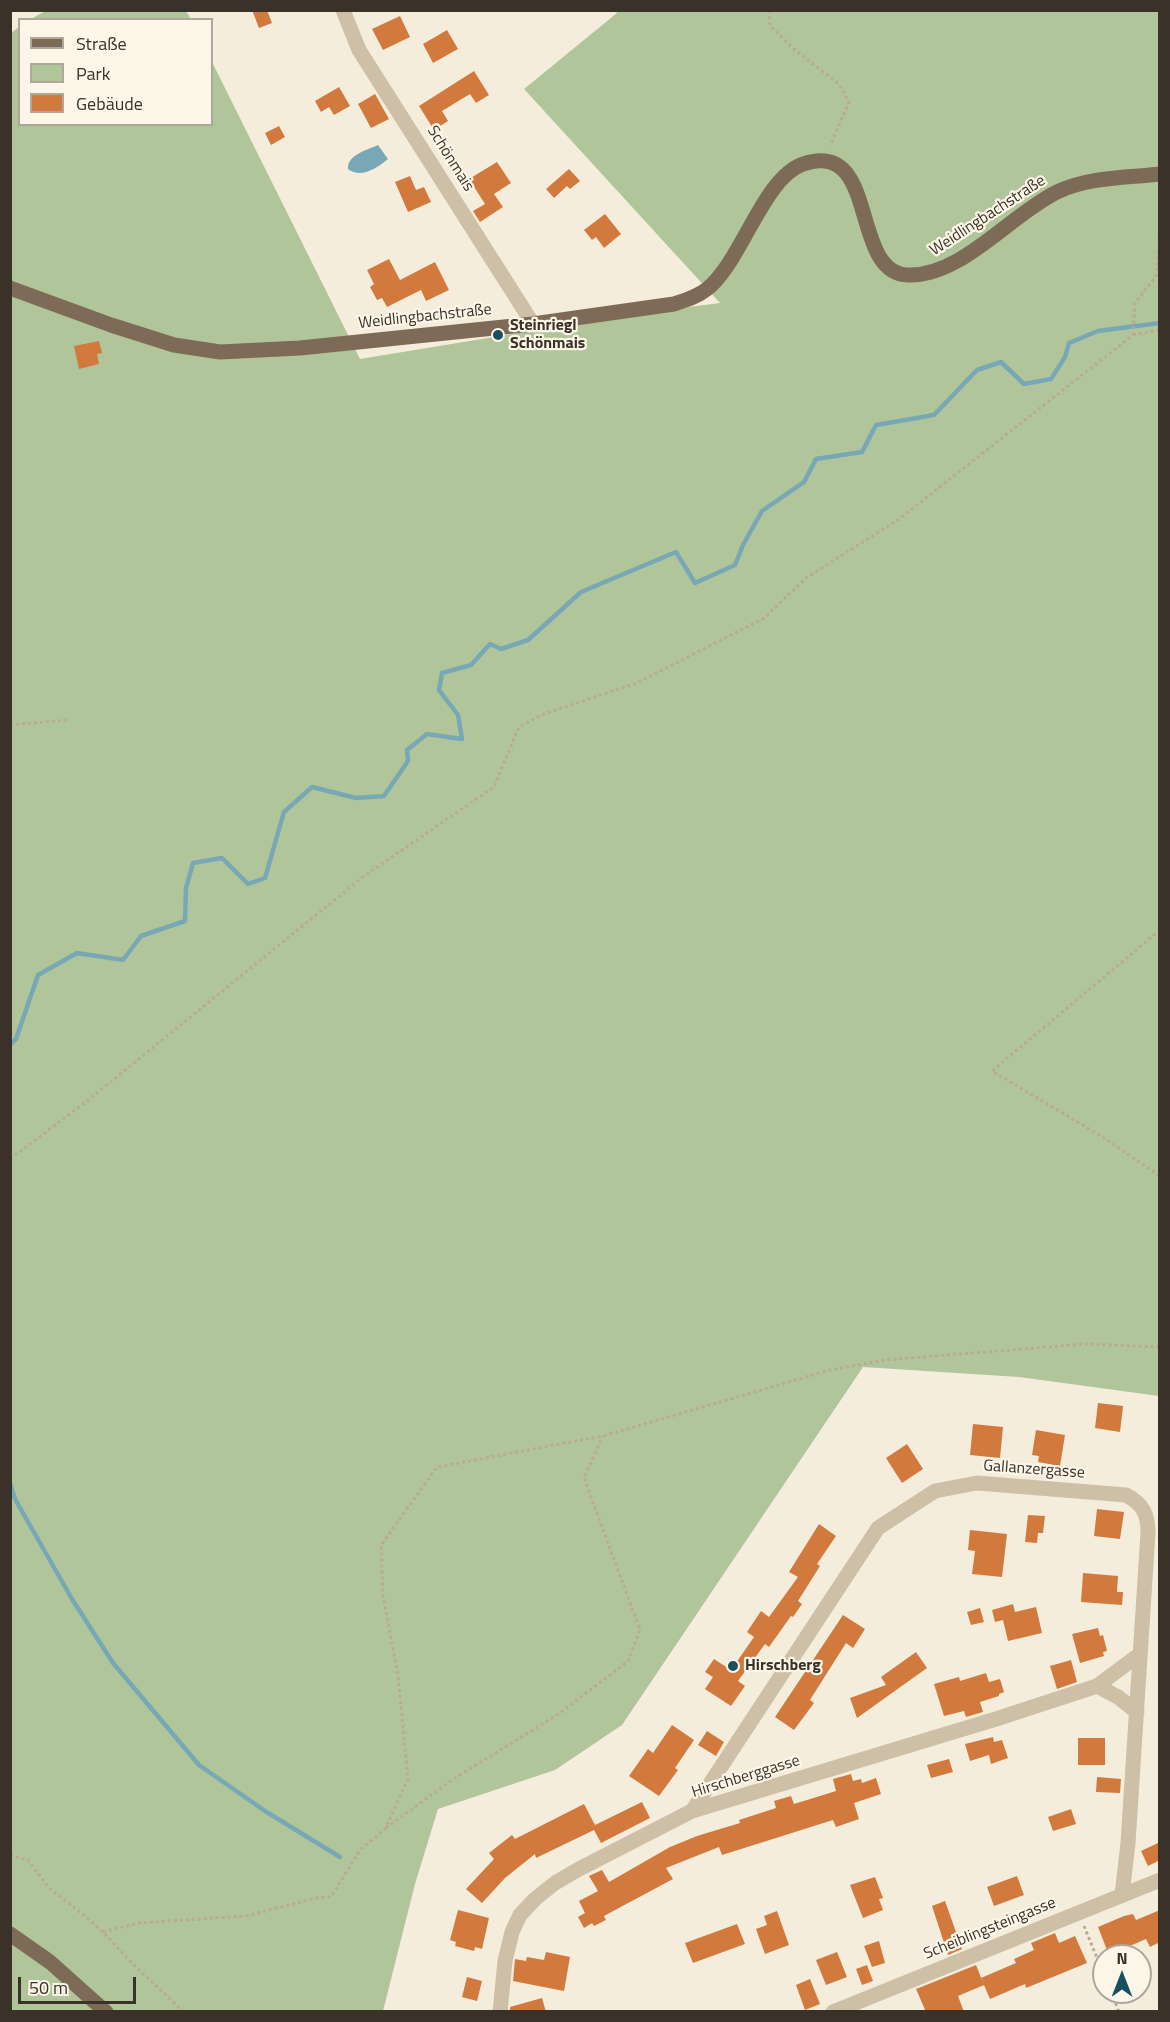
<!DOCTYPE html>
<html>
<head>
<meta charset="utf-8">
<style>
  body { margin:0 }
  #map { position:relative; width:1170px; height:2022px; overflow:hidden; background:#f5eddc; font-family:"Titillium Web",sans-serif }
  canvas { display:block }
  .frame { position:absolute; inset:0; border:12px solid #3a3128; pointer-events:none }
  .legend { position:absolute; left:18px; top:18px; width:195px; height:108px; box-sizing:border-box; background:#fcf6e9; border:2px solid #aea79c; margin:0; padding:8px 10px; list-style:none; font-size:18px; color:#3a3128 }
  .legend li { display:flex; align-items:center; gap:12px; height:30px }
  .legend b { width:30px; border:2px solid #aea79c }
  .north { position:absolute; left:1092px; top:1944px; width:60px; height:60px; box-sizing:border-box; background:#fcf6e9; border:2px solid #aea79c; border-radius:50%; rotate:0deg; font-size:16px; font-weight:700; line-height:24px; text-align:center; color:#3a3128 }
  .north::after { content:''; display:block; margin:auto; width:21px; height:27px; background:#195060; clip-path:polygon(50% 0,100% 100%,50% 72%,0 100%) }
  .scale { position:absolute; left:18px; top:1977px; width:118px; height:27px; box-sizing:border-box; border:3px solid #3a3128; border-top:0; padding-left:8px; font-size:18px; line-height:21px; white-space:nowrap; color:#3a3128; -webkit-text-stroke:4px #fcf6e9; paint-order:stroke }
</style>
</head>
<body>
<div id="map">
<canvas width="1170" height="2022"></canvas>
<div class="frame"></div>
<ul class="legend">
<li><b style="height:8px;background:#7d6b57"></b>Straße</li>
<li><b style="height:16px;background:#b0c69a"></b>Park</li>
<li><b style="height:16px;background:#d27a3d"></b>Gebäude</li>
</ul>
<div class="north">N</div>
<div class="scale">50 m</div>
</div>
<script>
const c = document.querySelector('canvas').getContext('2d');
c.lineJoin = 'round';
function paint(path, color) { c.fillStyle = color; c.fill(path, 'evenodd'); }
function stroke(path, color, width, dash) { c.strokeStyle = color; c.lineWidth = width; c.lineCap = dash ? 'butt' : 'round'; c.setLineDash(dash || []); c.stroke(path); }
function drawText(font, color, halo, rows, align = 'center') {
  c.font = font + ' "Titillium Web",sans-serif'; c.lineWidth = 4.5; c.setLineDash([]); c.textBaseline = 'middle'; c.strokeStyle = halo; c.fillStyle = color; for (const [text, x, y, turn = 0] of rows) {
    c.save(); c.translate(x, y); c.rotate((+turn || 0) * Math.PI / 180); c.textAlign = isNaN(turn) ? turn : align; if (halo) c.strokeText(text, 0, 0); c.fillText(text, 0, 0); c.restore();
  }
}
const green = new Path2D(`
  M45,11h141l5,8h-160z
  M615,11h544v1385l-140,-19 -156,-10 -241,358 -67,45 -117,39 -23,75 -32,127 -372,1v-1979l8,-6 1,97h192v-62l148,297 280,-46 80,-10 -196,-214 93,-76z`);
const water = new Path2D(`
  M378,145l10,14c-11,9 -27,20 -40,10 -1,-14 19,-19 30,-24z`);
const stream = new Path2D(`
  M10,1045l6,-6 22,-64 39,-22 46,7 18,-24 44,-15 1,-33 7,-25 29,-5 26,26 17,-6 19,-66 28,-25 44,11 28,-2 24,-35 -1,-11 20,-16 35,5 -4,-24 -19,-25 3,-17 29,-8 19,-21 11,5 27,-9 53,-48 95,-40 19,31 40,-18 8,-20 19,-34 42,-29 12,-23 46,-7 14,-27 58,-10 43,-45 24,-8 23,22 27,-5 14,-22 4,-14 29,-12 62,-8
  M10,1483l5,16 57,100 41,64 86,102 66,46 75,46`);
const building = new Path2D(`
  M252,10h15l5,13 -13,5z
  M400,16l10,21 -27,13 -11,-21z
  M447,30l11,19 -25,14 -10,-19z
  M474,71l15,24 -13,8 -6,-9 -28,17 6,10 -14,9 -15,-24z
  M339,87l11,19 -16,9 -5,-8 -8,5 -6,-11z
  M375,94l14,25 -18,9 -13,-24z
  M279,126l6,11 -14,8 -6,-12z
  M497,162l14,21 -17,11 9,13 -23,15 -7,-11 12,-7 -16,-25z
  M569,169l11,12 -10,8 -3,-3 -13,12 -8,-9z
  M410,176l6,14 8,-3 7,15 -23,10 -13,-30z
  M605,214l16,20 -17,14 -8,-11 -4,3 -8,-10z
  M389,259l11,21 35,-18 14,28 -23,11 -5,-11 -34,17 -5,-9 -5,2 -7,-13 4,-3 -7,-14z
  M99,341l3,12 -5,1 2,10 -20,5 -5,-23z
  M1098,1403l25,3 -3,26 -25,-4z
  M973,1424l30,3 -3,31 -30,-3z
  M1036,1430l29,5 -5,31 -22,-4 1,-6 -7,-1z
  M907,1444l16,25 -21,14 -16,-25z
  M1097,1509l27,3 -4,27 -26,-3z
  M1028,1515l17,1 -2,17h-5l-1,10 -12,-1z
  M819,1524l17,12 -19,28 3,2 -22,35 4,3 -9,13 -2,-1 -22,31 -4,-3 -27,37 7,5 -14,20 -26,-17 8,-12 -8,-5 9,-13 17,11 23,-33 -7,-5 14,-21 8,6 29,-40 -9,-5z
  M970,1530l37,4 -5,43 -30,-3 3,-23 -7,-1z
  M1083,1573l35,3 -1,16h6l-1,13 -41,-3z
  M1013,1604l2,8 21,-5 6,26 -34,8 -5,-21 -8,2 -3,-12z
  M980,1608l4,14 -13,3 -4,-13z
  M843,1615l22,14 -12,19 -7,-5 -36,57 4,3 -20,27 -19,-13z
  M1098,1628l2,8 3,-1 4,16 -4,1 1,4 -24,7 -8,-29z
  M916,1652l11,16 -70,50 -7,-20 36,-13 -5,-8z
  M1071,1660l6,22 -20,7 -7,-23z
  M986,1673l3,9 11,-3 4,13 -5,2v2l-19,6 3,10 -17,5 -2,-6 -20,5 -10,-32 25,-7 1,4z
  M672,1725l22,15 -19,28 3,2 -19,26 -30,-20 19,-27 5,4z
  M707,1731l17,11 -8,14 -18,-11z
  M993,1737l1,5 8,-2 6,18 -17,6 -2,-9 -19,6 -5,-17z
  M1078,1738h27v27h-27z
  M949,1759l4,13 -22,6 -4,-13z
  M851,1774l2,7 8,-2 1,4 14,-5 5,16 -27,9 5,16 -23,8 -3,-7 -111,35 -3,-8 -53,21 7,11 -69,37 2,4 -12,6 -2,-3 -8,5 -6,-11 7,-4 -6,-12 19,-10 -9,-15 13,-6 7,12 61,-35 27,-11 43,-13 -1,-3 37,-12 -2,-7 17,-5 3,8 42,-13 -3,-12z
  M1097,1777l24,2 -1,14 -24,-1z
  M642,1802l8,16 -49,25 -7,-13 -58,28 -1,-4 -30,24 -23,25 -16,-14 28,-30 -5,-6 23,-18 3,4 69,-35 11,21z
  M1071,1809l5,15 -23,7 -5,-14z
  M1160,1842v18l-12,6 -7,-15z
  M1017,1876l7,19 -30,11 -7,-19z
  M875,1877l8,21 -4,1 4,11 -20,8 -13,-33z
  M945,1901l17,48 -14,6 -16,-49z
  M458,1910l31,8 -7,31 -7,-2 -1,4 -19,-5 1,-4 -6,-2z
  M1160,1910v32l-10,5 -4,-8 -37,16 -11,-28 26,-11 9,-2 3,6z
  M777,1911l12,34 -24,9 -9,-25 11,-4 -3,-9z
  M737,1924l8,20 -52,19 -8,-20z
  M1055,1933l4,10 16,-7 12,27 -61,25 -1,-4 -35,15 -9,-21 35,-15 -2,-4 20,-9 -3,-7z
  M879,1941l6,22 -13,4 -8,-21z
  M546,1952l24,5 -6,34 -51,-10 2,-22 11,2 1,-4 17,3z
  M837,1952l10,25 -21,8 -10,-25z
  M867,1965l6,16 -11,4 -6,-16z
  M976,1965l8,20 -26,11 6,16h-38l-10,-23z
  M467,1977l15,4 -5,20 -15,-4z
  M810,1979l10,25 -15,6 -9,-25z
  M542,1998l4,14h-36v-5z`);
const path = new Path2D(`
  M769,10l1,16 25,24 44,34 10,18 -19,44
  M1133,335l27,-5
  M10,725l58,-5
  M1160,930l-168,141 109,65 59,40
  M10,1159l77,-58 277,-225 130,-89 25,-60 22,-12 96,-32 127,-65 42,-40 93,-59 234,-184 2,-32 22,-28 3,-52
  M386,1828l66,-48 108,-67 68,-52 12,-31 -56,-152 19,-42
  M10,1855l18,5 21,28 36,28 18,16 34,36 47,44
  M1084,1926l20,49
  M103,1932l35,-9 108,-7 71,-18 14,-1 29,-47 25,-21 23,-50 -10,-104 -15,-79 -2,-51 56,-78 166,-31 227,-66 55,-10 200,-16 75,3
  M1111,1992l8,20`);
const minor = new Path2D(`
  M343,10l16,40 174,274
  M1097,1686l21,11 19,15
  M692,1811l186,-283 57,-37 42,-8 149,12c17,9 22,19 22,38l-20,310 -6,52
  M500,2012l5,-51 7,-29 8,-17 15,-16 20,-16 24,-14 113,-58 304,-92 101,-33 43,-32
  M833,2012l327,-132`);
const major = new Path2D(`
  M10,288l101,37 63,20 46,7 80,-4 233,-24 141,-20c12,-4 23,-7 33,-15 35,-28 56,-111 96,-125 77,-26 46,109 105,111 53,2 102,-60 149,-83 31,-15 69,-14 103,-18
  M10,1934l40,28 56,50`);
const markers = [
  [498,335,6,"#195060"],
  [733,1666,6,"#195060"]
];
const streetNames = [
  ["Schönmais",450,159,58],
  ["Weidlingbachstraße",988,216,-33],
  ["Weidlingbachstraße",425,317,-6],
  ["Gallanzergasse",1034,1470,4],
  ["Hirschberggasse",746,1777,-17],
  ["Scheiblingsteingasse",990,1929,-22]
];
const poiNames = [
  ["Steinriegl",510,326],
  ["Schönmais",510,344],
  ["Hirschberg",745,1666]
];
paint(green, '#b0c69a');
paint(water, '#78a8b5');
stroke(stream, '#78a8b5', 4.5);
paint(building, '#d27a3d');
stroke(path, '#baaa90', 3, [3, 3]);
stroke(minor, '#cebfa7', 15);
stroke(major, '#7d6b57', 15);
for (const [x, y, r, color] of markers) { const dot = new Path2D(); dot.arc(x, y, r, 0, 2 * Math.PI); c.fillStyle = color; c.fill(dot); stroke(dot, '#fcf6e9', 2); }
drawText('16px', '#3a3128', '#fcf6e9', streetNames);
drawText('bold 16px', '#3a3128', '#fcf6e9', poiNames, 'left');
</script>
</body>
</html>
